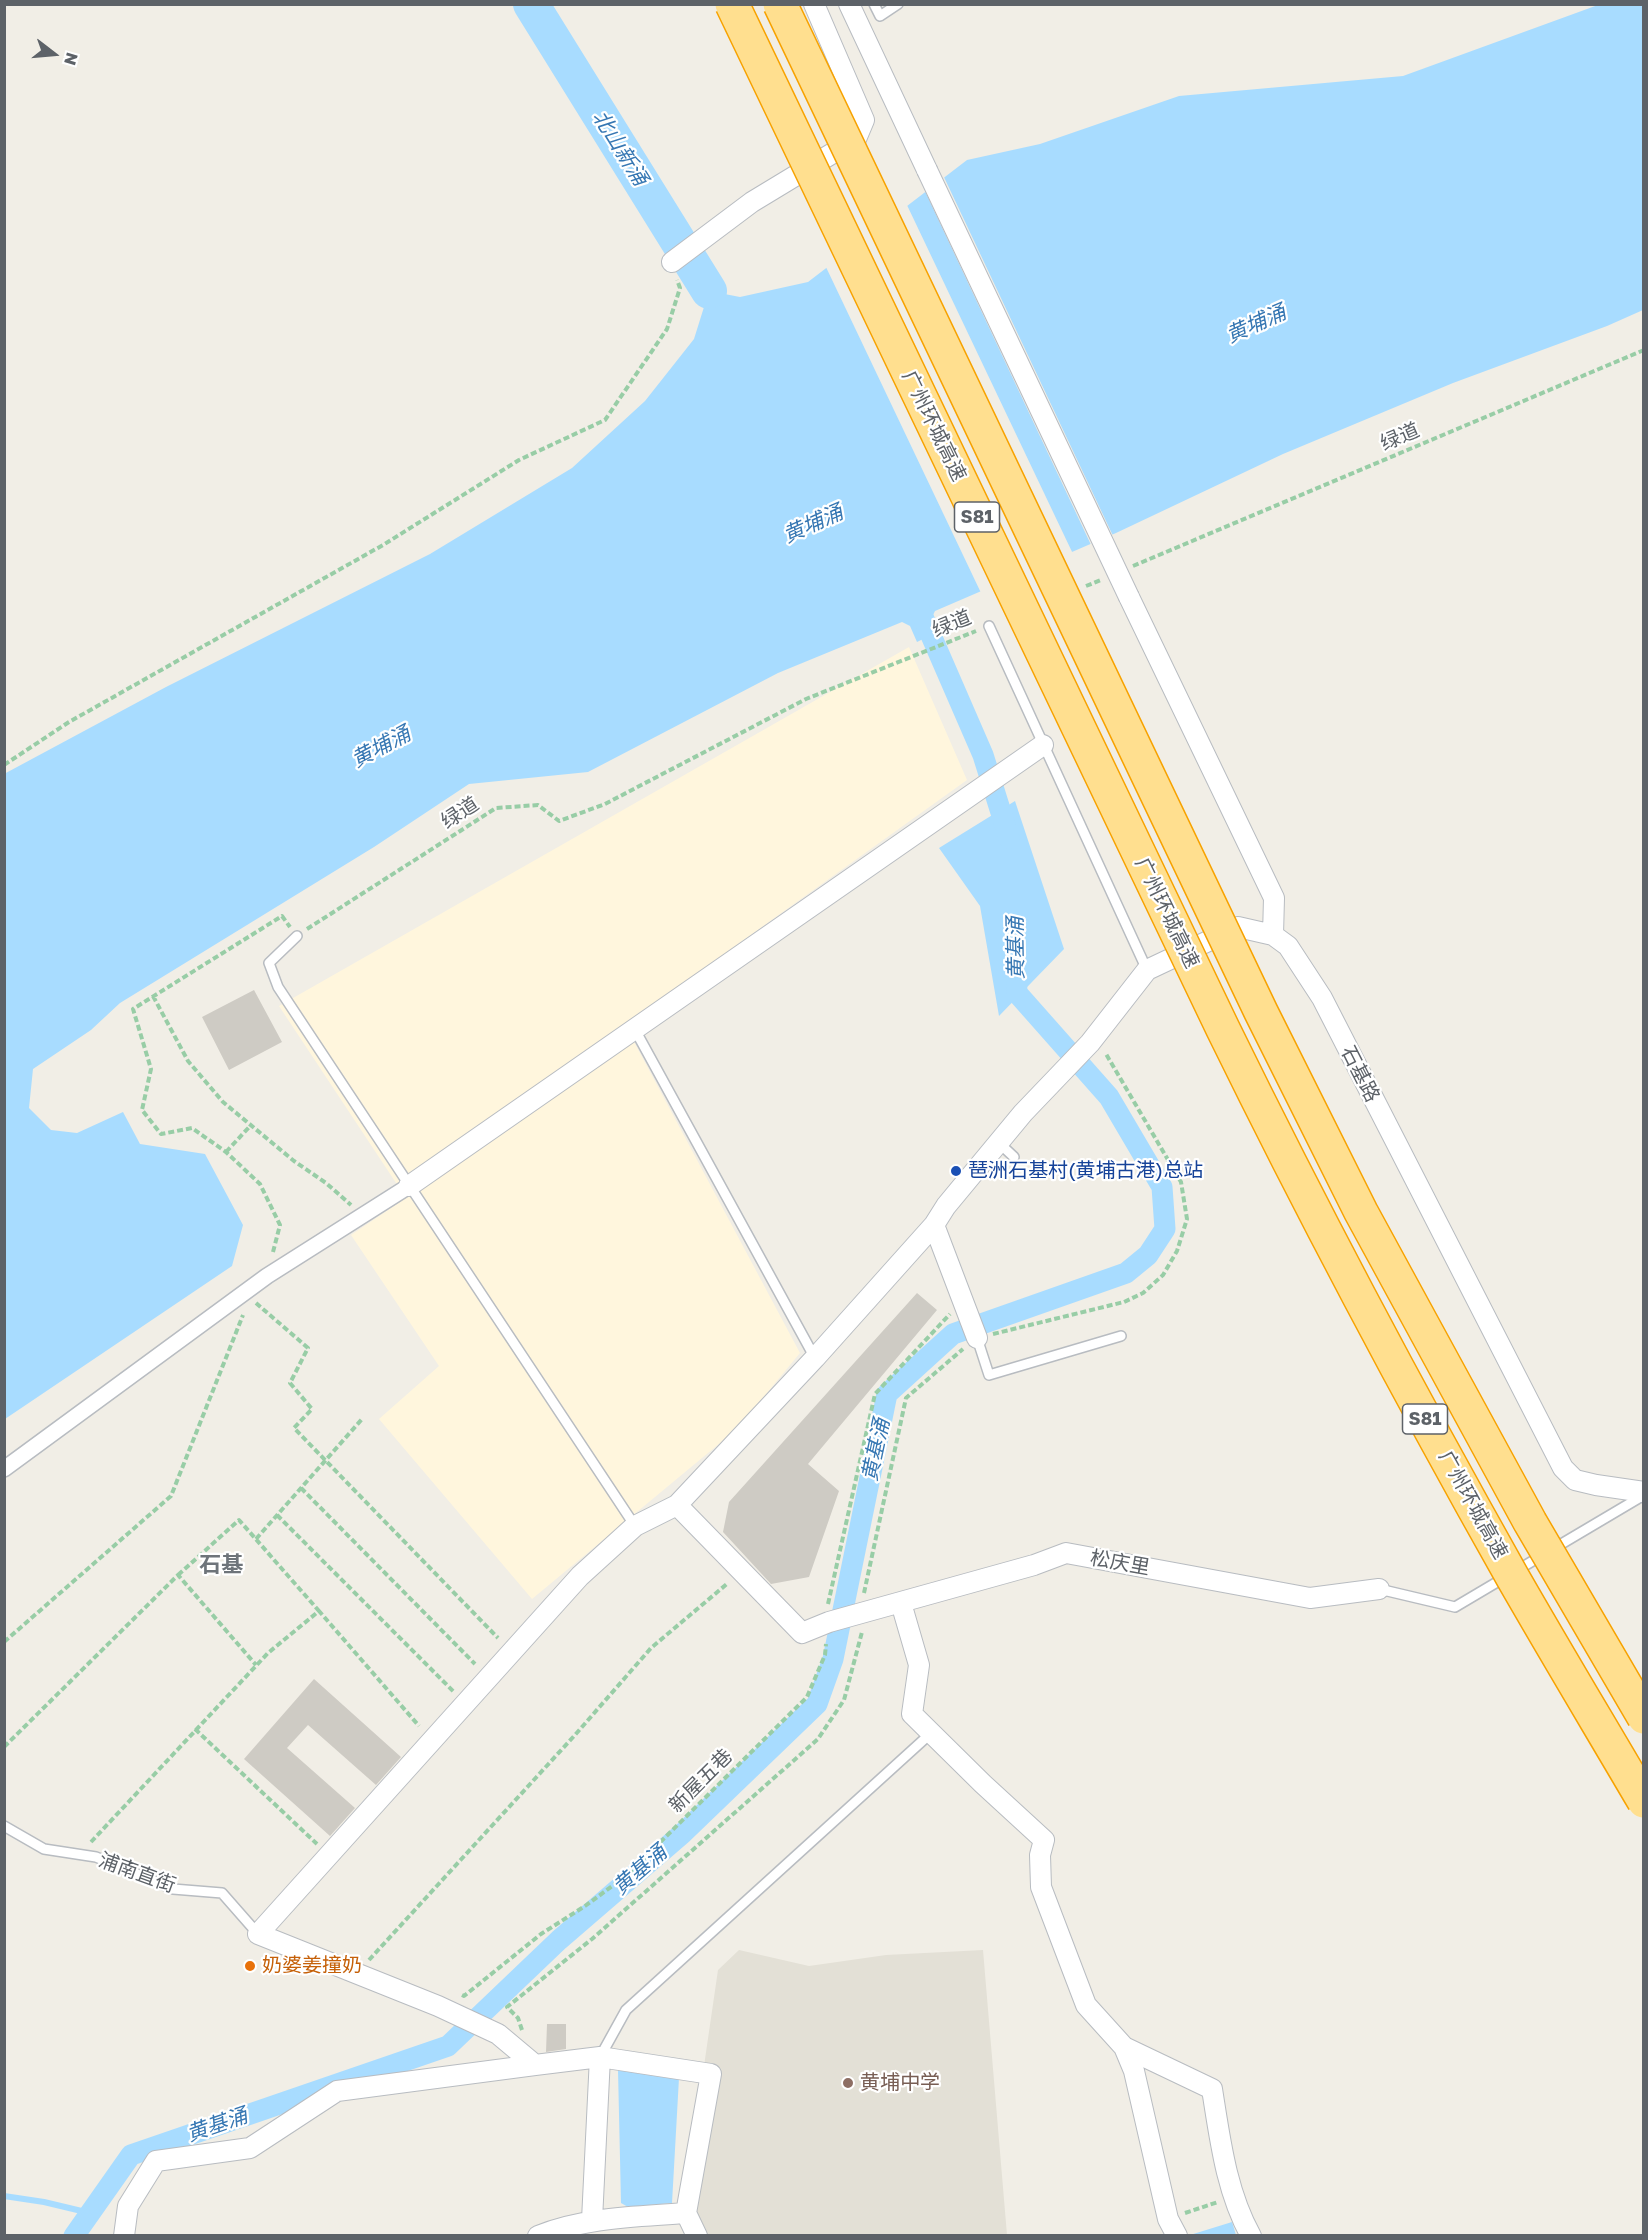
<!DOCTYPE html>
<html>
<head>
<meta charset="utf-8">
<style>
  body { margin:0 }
  #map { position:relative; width:1648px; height:2240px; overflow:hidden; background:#f1eee6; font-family:"Golos Text",sans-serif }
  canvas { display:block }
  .frame { position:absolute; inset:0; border:6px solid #5d6268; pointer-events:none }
  .north { position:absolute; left:24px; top:24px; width:60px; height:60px; -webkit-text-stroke:4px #fff; paint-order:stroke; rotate:106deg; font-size:16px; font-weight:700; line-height:24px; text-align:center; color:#5d6268 }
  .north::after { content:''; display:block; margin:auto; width:21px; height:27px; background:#5d6268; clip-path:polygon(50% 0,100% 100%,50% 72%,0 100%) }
</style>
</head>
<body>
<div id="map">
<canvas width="1648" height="2240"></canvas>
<div class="frame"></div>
<div class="north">N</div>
</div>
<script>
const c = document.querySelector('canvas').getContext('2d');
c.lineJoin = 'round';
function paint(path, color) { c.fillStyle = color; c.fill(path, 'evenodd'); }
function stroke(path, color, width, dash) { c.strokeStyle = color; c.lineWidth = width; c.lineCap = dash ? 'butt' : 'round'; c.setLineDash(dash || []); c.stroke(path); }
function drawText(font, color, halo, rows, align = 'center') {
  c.font = font + ' "Golos Text","Noto Sans SC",sans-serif'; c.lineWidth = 4.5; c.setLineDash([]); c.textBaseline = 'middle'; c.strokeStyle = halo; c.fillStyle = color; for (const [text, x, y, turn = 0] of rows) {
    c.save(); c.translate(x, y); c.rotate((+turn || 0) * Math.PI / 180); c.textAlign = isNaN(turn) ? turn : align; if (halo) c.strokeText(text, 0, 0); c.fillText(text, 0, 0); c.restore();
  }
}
const commercial = new Path2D(`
  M909,647l58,133 -342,245 175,328 -63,76 -205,170 -153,-180 60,-53 -88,-131 55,-37 -127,-192z`);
const education = new Path2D(`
  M739,1950l70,16 77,-11 97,-5 24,285h-302l-20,-39 33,-226z`);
const water = new Path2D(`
  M1598,5h45v305l-36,16 -154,57 -170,71 -167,79 -181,78 -3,6 3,16 -18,9 -7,-16 -8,-4 -124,51 -190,99 -119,12 -95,63 -254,156 -29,27 -58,39 -4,39 22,22 26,3 46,-21 17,32 65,10 38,71 -11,41 -227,153 -1,-645 162,-87 264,-133 142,-86 73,-67 49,-62 15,-48 31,6 68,-15 159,-122 73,-16 139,-48 224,-20z
  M1015,801l49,148 -65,67 -19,-110 -41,-58z
  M618,2070l61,8 -7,125 -44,4 -7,-4z
  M1232,2222l4,13h-46z`);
const pier = new Path2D(`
  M943,175l171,363 -22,9 -168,-358z
  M906,203l168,353 -92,39 -157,-330z`);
const stream = new Path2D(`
  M4,2196l40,6 46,11`);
const canal = new Path2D(`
  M920,610l63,145 26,83
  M74,2236l57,-81 317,-109 111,-106 124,-107 134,-129 16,-45 54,-265 66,-60 173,-61 22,-18 17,-26 -3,-42 -53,-90 -92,-104 -1,-26`);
const river = new Path2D(`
  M531,4l178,287`);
const building = new Path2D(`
  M254,990l28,52 -53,28 -27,-53z
  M917,1293l20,17 -129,154 31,27 -30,86 -38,7 -48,-52 6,-30z
  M314,1679l87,78 -25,28 -68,-60 -21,23 68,60 -25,28 -86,-77z
  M547,2024h19v25l-20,3z`);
const path = new Path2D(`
  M1133,566l511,-216
  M1086,586l15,-6
  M4,765l65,-43 314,-177 136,-85 86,-40 62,-91 13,-41 -3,-8
  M307,929l189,-121 42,-3 21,16 46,-17 201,-105 170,-68
  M153,996l35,65 35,41 71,59 32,22 25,22
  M226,1152l26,-28
  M273,1252l7,-27 -20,-41 -34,-32 -34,-24 -31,6 -19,-24 9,-41 -18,-60 149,-93 8,11
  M256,1303l52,45 -18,35 22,26 -18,19 204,210
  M993,1334l131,-32 19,-9 20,-18 14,-24 10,-32 -6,-37 -75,-128
  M301,1488l174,176
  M277,1515l177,177
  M256,1539l106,-120
  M178,1575l61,-55 80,91
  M864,1593l42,-195 57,-49
  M828,1604l47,-210 75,-80
  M4,1642l167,-146 72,-181
  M195,1729l122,115
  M4,1747l174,-172 78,90
  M91,1842l177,-189 51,-42 100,115
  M369,1960l206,-225 76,-87 77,-65
  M462,1995l2,1 77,-62 44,-28 41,-30 181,-179 18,-42 1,-11
  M522,2030l-4,-12 -11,-11 85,-68 226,-200 26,-39 18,-68
  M1185,2213l33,-11`);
const service = new Path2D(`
  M874,4l6,12 18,-12
  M989,626l158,344
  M297,936l-28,27 9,24 357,539
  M634,1028l181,330
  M998,1142l16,15
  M977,1338l12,37 132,-39
  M1379,1589l76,18 189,-112
  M4,1826l40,23 52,8 77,32 49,4 36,41
  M600,2057l26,-47 304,-276`);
const pedestrian = new Path2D(`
  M4,1469l263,-193 142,-90`);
const minor = new Path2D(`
  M849,4l78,166
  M672,262l80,-60 104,-63 8,-19 -50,-116
  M1129,597l145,301 -1,37
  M409,1186l634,-441
  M934,1225l43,113
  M677,1505l125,128 27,-11 205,-57 32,-12 244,45 69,-9
  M901,1603l18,62 -7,49 71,70 61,56 -4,15 1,32 45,118 38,42 10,24 34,148 9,17
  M1124,2047l88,42c8,50 14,102 39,147
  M686,2213l25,-139 -111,-17 -65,8 -37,-31 -60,-28 -180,-72 322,-358 55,-50 42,-21 138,-147 119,-133 12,-19 77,-93 67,-70 57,-73 91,-43 35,8 15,11 34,52 241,470 12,12 21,5 48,7
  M592,2220l8,-163
  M124,2236l4,-30 28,-45 94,-13 87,-57 198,-26
  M538,2236c48,-19 97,-19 148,-23l11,23`);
const minorBridge = new Path2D(`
  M927,170l202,427`);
const motorwayBridge = new Path2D(`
  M732,4l491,1025c91,186 188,368 290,549 43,75 87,148 131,223
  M780,4l481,1008 100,200 169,310 114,195`);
const markers = [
  [956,1171,6,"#1a4fb4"],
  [250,1966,6,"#e8710a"],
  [848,2083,6,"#8d6e63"]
];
const shields = [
  [977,517,45],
  [1425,1419,45]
];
const shieldNames = [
  ["S81",977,517],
  ["S81",1425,1419]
];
const streetNames = [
  ["广州环城高速",934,426,64],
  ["绿道",1400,437,-23],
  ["绿道",952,624,-22],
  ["绿道",460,813,-33],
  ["广州环城高速",1167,913,64],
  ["石基路",1360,1074,63],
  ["广州环城高速",1473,1505,61],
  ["松庆里",1120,1563,10],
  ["新屋五巷",701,1781,-45],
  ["浦南直街",137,1873,20]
];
const transitNames = [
  ["琶洲石基村(黄埔古港)总站",968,1171]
];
const foodNames = [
  ["奶婆姜撞奶",262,1966]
];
const educationNames = [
  ["黄埔中学",860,2083]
];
const waterNames = [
  ["北山新涌",620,148,58],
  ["黄埔涌",1256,324,-24],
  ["黄埔涌",813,524,-24],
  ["黄埔涌",381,747,-28],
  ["黄基涌",1016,948,-91],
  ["黄基涌",876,1450,-78],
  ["黄基涌",640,1870,-41],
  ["黄基涌",217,2125,-19]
];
const quarterNames = [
  ["石基",221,1565]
];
paint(commercial, '#fff6dd');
paint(education, '#e3e0d6');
paint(water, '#a8dcff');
paint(pier, '#f1eee6');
stroke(stream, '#a8dcff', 6);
stroke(canal, '#a8dcff', 21);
stroke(river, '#a8dcff', 36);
paint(building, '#cecbc4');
stroke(service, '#b8bcc1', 12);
stroke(pedestrian, '#b8bcc1', 18);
stroke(minor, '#b8bcc1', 22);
stroke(path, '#98cda6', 4, [6, 3]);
stroke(service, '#fff', 9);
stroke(pedestrian, '#fff', 15);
stroke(minor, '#fff', 20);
stroke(minorBridge, '#b8bcc1', 22, []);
stroke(motorwayBridge, '#f7a200', 36, []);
stroke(minorBridge, '#fff', 20);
stroke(motorwayBridge, '#ffdf8f', 33);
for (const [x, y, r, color] of markers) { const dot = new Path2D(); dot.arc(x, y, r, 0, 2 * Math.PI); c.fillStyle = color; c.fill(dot); stroke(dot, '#fff', 2); }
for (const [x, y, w] of shields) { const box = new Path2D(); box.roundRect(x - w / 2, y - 15, w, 30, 4.5); c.fillStyle = '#fff'; c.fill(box); stroke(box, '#5d6268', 1.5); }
drawText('bold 18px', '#5d6268', null, shieldNames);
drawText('20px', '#5d6268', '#fff', streetNames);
drawText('20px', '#164399', '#fff', transitNames, 'left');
drawText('20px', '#c56008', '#fff', foodNames, 'left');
drawText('20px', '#785e54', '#fff', educationNames, 'left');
drawText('italic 21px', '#3677b3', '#fff', waterNames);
drawText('bold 22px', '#6e747a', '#fff', quarterNames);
</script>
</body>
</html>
